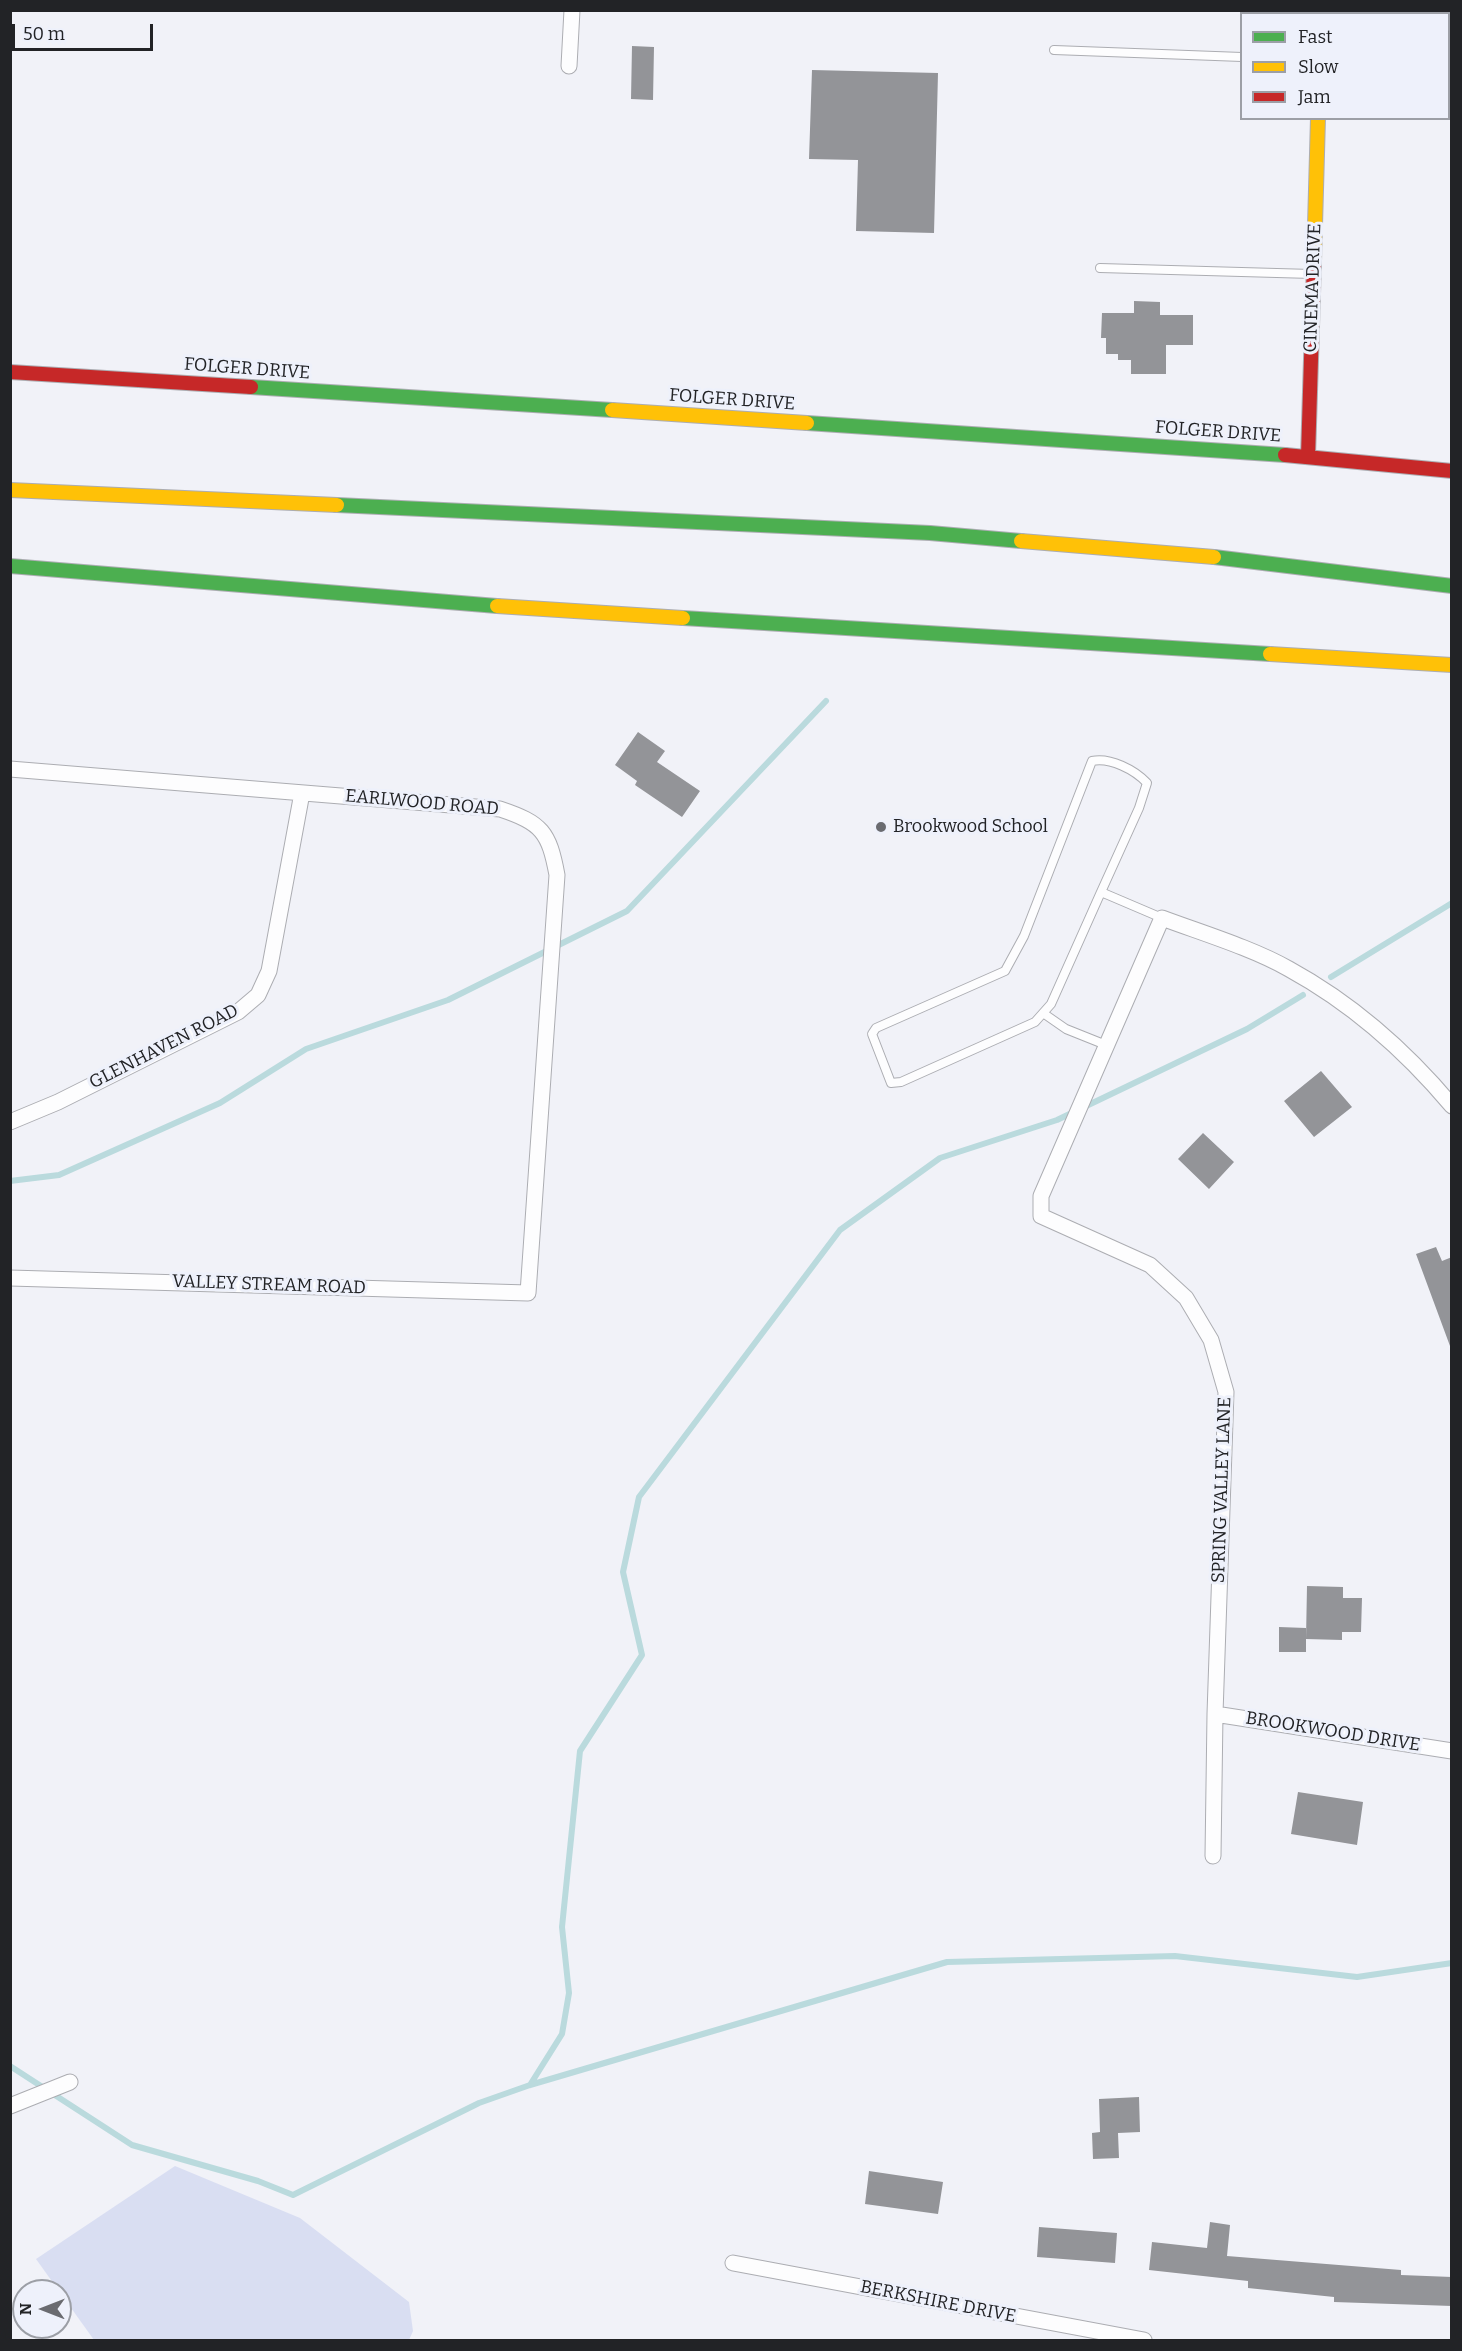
<!DOCTYPE html>
<html>
<head>
<meta charset="utf-8">
<style>
  body { margin:0 }
  #map { position:relative; width:1462px; height:2351px; overflow:hidden; background:#f1f2f8; font-family:Bitter,serif }
  canvas { display:block }
  .frame { position:absolute; inset:0; border:12px solid #222326; pointer-events:none }
  .legend { position:absolute; left:1240px; top:12px; width:210px; height:108px; box-sizing:border-box; background:#eef1fb; border:2px solid #9c9fa6; margin:0; padding:8px 10px; list-style:none; font-size:18px; color:#222326 }
  .legend li { display:flex; align-items:center; gap:12px; height:30px }
  .legend b { width:30px; border:2px solid #9c9fa6 }
  .north { position:absolute; left:12px; top:2279px; width:60px; height:60px; box-sizing:border-box; background:#eef1fb; border:2px solid #9c9fa6; border-radius:50%; rotate:270deg; font-size:16px; font-weight:700; line-height:24px; text-align:center; color:#222326 }
  .north::after { content:''; display:block; margin:auto; width:21px; height:27px; background:#6a6b70; clip-path:polygon(50% 0,100% 100%,50% 72%,0 100%) }
  .scale { position:absolute; left:12px; top:24px; width:141px; height:27px; box-sizing:border-box; border:3px solid #222326; border-top:0; padding-left:8px; font-size:18px; line-height:21px; white-space:nowrap; color:#222326; -webkit-text-stroke:4px #eef1fb; paint-order:stroke }
</style>
</head>
<body>
<div id="map">
<canvas width="1462" height="2351"></canvas>
<div class="frame"></div>
<ul class="legend">
<li><b style="height:8px;background:#4caf50"></b>Fast</li>
<li><b style="height:8px;background:#ffc107"></b>Slow</li>
<li><b style="height:8px;background:#c62828"></b>Jam</li>
</ul>
<div class="north">N</div>
<div class="scale">50 m</div>
</div>
<script>
const c = document.querySelector('canvas').getContext('2d');
c.lineJoin = 'round';
function paint(path, color) { c.fillStyle = color; c.fill(path, 'evenodd'); }
function stroke(path, color, width, dash) { c.strokeStyle = color; c.lineWidth = width; c.lineCap = dash ? 'butt' : 'round'; c.setLineDash(dash || []); c.stroke(path); }
function drawText(font, color, halo, rows, align = 'center') {
  c.font = font + ' Bitter,serif'; c.lineWidth = 6; c.setLineDash([]); c.textBaseline = 'middle'; c.strokeStyle = halo; c.fillStyle = color; for (const [text, x, y, turn = 0] of rows) {
    c.save(); c.translate(x, y); c.rotate((+turn || 0) * Math.PI / 180); c.textAlign = isNaN(turn) ? turn : align; if (halo) c.strokeText(text, 0, 0); c.fillText(text, 0, 0); c.restore();
  }
}
const green = new Path2D(`
  M175,2166l125,52 109,84 4,29 -4,9h-315l-58,-81z`);
const stream = new Path2D(`
  M1331,977l121,-74
  M10,1181l49,-6 161,-72 86,-54 142,-49 179,-89 199,-210
  M10,2066l122,79 126,36 35,14 186,-92 51,-18 417,-123 228,-6 182,21 95,-14
  M530,2085l32,-51 7,-41 -7,-66 18,-176 62,-96 -19,-83 16,-75 201,-267 100,-72 117,-38 190,-91 56,-34`);
const building = new Path2D(`
  M632,46l22,1 -1,53 -22,-1z
  M812,70l126,3 -4,160 -78,-2 2,-71 -49,-1z
  M1134,301l26,1v13h33v30h-27v29h-35v-14h-13v-6h-12v-16h-5l1,-25h32z
  M638,732l27,19 -8,11 43,29 -18,26 -47,-32 2,-4 -22,-16z
  M1321,1071l31,36 -38,30 -30,-36z
  M1203,1133l31,29 -25,27 -31,-30z
  M1436,1247l6,14 10,-4 -2,89 -34,-92z
  M1307,1586l36,1v11h19l-1,34h-19v8l-36,-1z
  M1279,1627l27,1v24h-27z
  M1298,1792l65,10 -6,43 -66,-11z
  M1139,2097l1,35 -22,1 1,25 -26,1 -1,-26 8,-1 -1,-33z
  M869,2171l74,11 -5,32 -73,-10z
  M1210,2222l20,3 -3,31 174,14v5l51,2v29l-118,-4v-5l-86,-9v-7l-99,-11 3,-28 55,6z
  M1039,2227l78,6 -2,30 -78,-6z`);
const lane = new Path2D(`
  M1054,50l188,7
  M1100,268l212,6
  M1101,892l-50,112 -16,18 -134,60 -10,1 -19,-49 4,-6 129,-57 19,-35 68,-175c18,-4 43,9 55,22l-8,25 -38,84 61,26
  M1043,1013l23,16 40,16`);
const street = new Path2D(`
  M1322,14v-4
  M569,66l3,-56
  M10,769l490,40c42,14 49,23 57,66l-29,418 -518,-15
  M10,1122l48,-20 180,-90 20,-17 11,-24 33,-178
  M1215,1714l237,37
  M1213,1856l2,-142 11,-322 -15,-52 -25,-42 -36,-33 -109,-49v-20l121,-278c40,15 90,30 127,51 64,35 116,81 163,137
  M10,2106l60,-24
  M733,2263l411,77`);
const fast = new Path2D(`
  M251,387l361,23
  M807,423l478,32
  M337,505l593,28 91,8
  M1214,557l238,29
  M10,566l487,40
  M683,618l587,36`);
const slow = new Path2D(`
  M1314,261l4,-143
  M612,410l195,13
  M10,490l327,15
  M1021,541l193,16
  M497,606l186,12
  M1270,654l182,11`);
const jam = new Path2D(`
  M10,372l241,15
  M1285,455l167,16
  M1308,457l6,-196`);
const markers = [
  [881,827,6,"#6a6b70"]
];
const streetNames = [
  ["CINEMA DRIVE",1313,288,-88],
  ["FOLGER DRIVE",247,369,4],
  ["FOLGER DRIVE",732,400,4],
  ["FOLGER DRIVE",1218,432,4],
  ["EARLWOOD ROAD",422,803,5],
  ["GLENHAVEN ROAD",164,1047,-27],
  ["VALLEY STREAM ROAD",269,1285,2],
  ["SPRING VALLEY LANE",1222,1490,-88],
  ["BROOKWOOD DRIVE",1333,1732,9],
  ["BERKSHIRE DRIVE",938,2302,11]
];
const poiNames = [
  ["Brookwood School",893,827]
];
paint(green, '#d9def2');
stroke(stream, '#badadd', 6);
paint(building, '#939498');
stroke(lane, '#acadb2', 10);
stroke(street, '#acadb2', 17);
stroke(fast, '#acadb2', 16);
stroke(slow, '#acadb2', 16);
stroke(jam, '#acadb2', 16);
stroke(lane, '#fdfdfe', 8);
stroke(street, '#fdfdfe', 15);
stroke(fast, '#4caf50', 14);
stroke(slow, '#ffc107', 14);
stroke(jam, '#c62828', 14);
for (const [x, y, r, color] of markers) { const dot = new Path2D(); dot.arc(x, y, r, 0, 2 * Math.PI); c.fillStyle = color; c.fill(dot); stroke(dot, '#eef1fb', 2); }
drawText('18px', '#222326', '#eef1fb', streetNames);
drawText('18px', '#222326', '#eef1fb', poiNames, 'left');
</script>
</body>
</html>
